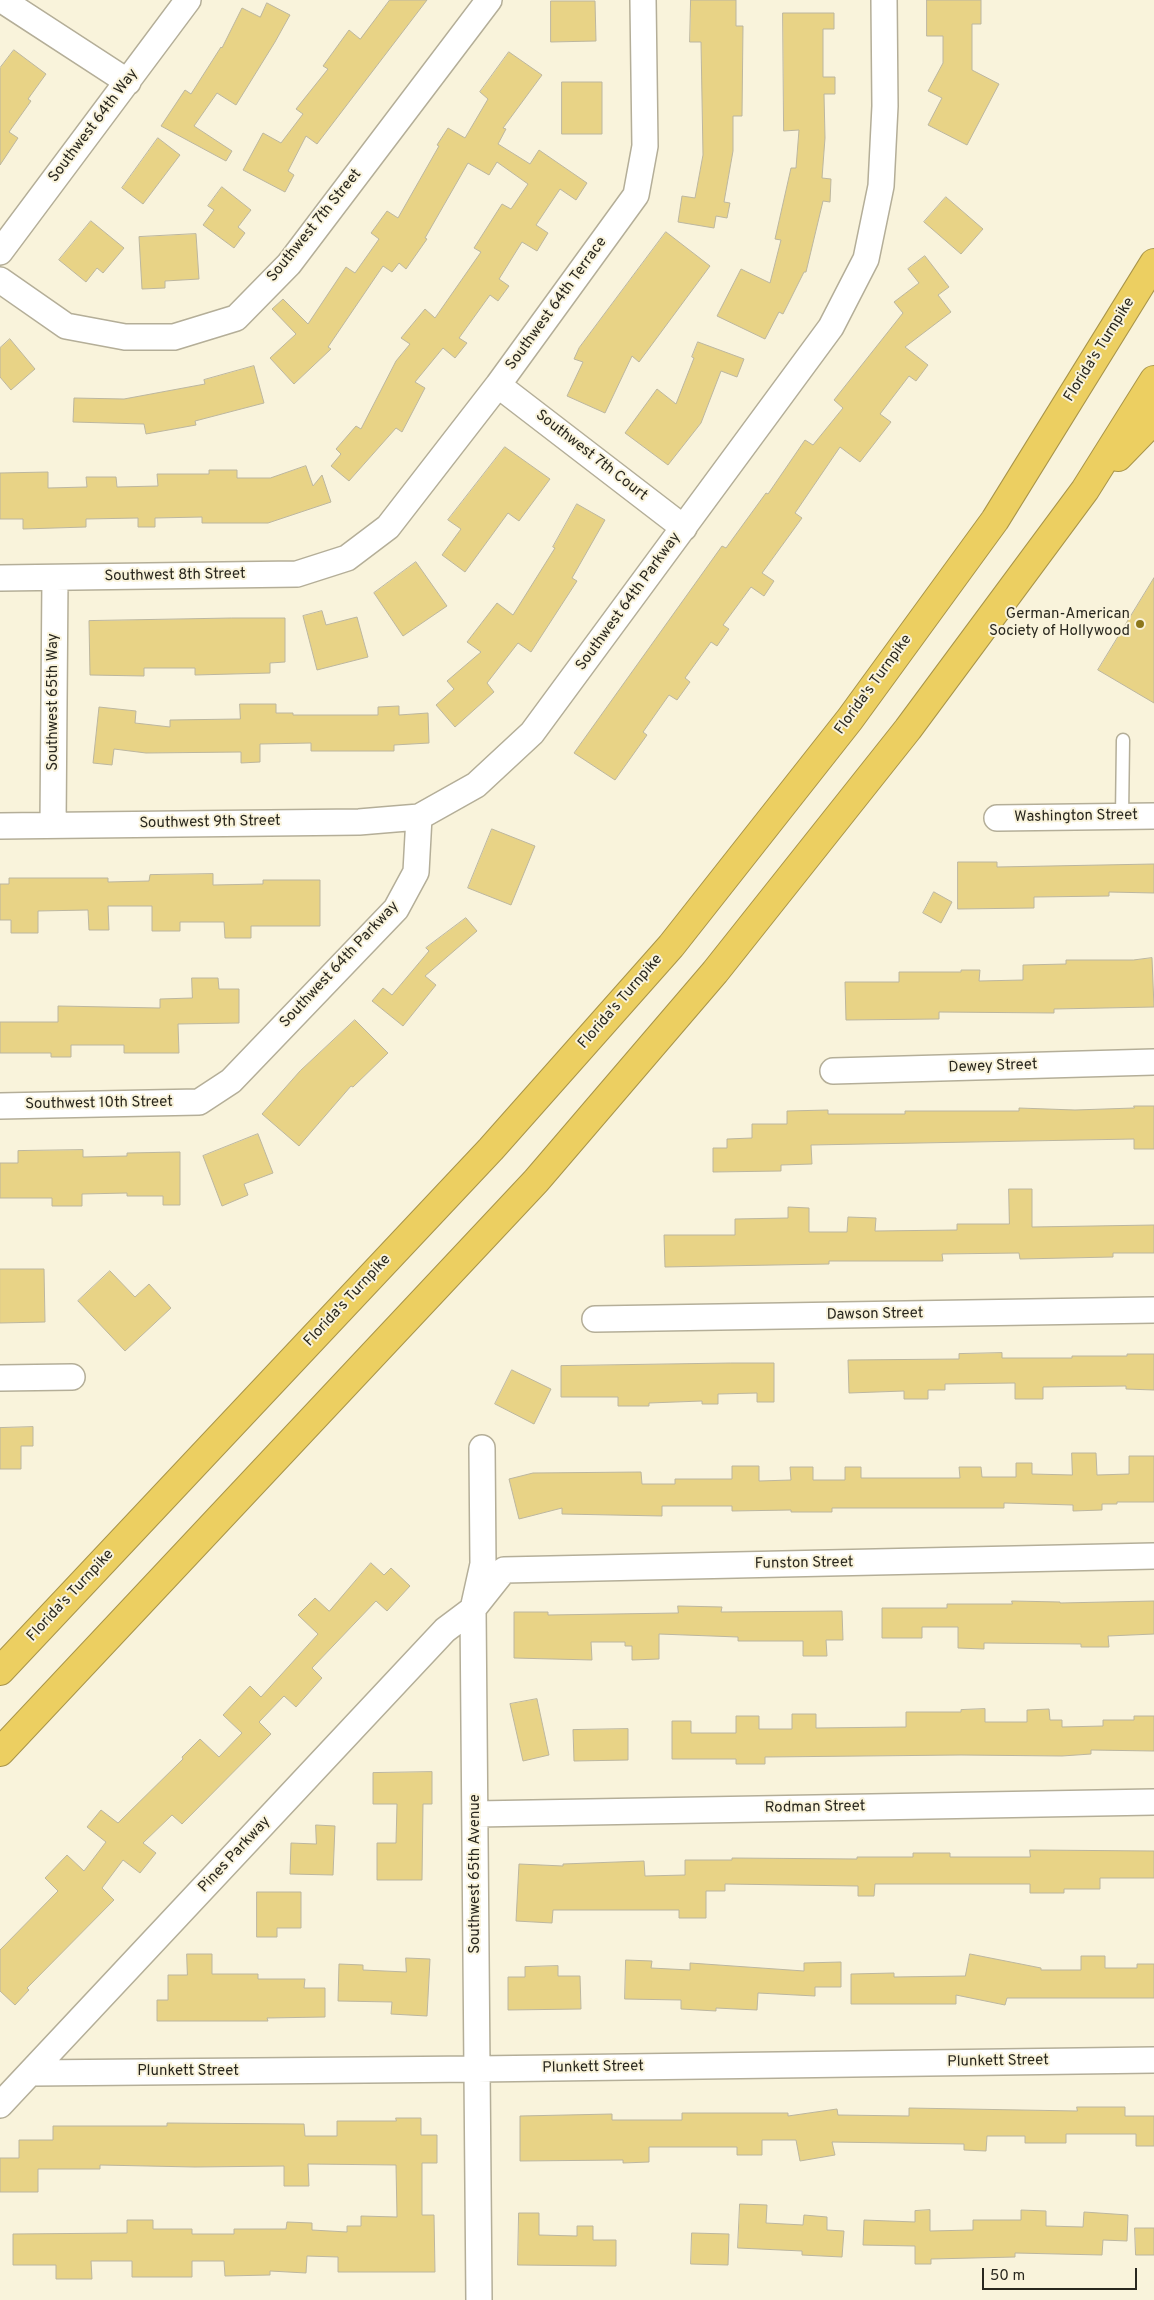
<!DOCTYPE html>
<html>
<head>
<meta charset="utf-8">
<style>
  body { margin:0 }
  #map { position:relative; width:1154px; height:2300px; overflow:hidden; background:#f9f3db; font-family:Overpass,sans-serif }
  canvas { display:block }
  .scale { position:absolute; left:982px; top:2268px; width:155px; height:22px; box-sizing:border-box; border:2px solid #29271e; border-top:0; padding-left:6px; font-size:15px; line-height:18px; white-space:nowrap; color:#29271e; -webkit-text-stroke:4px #f9f3db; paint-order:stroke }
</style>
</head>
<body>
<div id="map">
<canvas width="1154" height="2300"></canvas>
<div class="scale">50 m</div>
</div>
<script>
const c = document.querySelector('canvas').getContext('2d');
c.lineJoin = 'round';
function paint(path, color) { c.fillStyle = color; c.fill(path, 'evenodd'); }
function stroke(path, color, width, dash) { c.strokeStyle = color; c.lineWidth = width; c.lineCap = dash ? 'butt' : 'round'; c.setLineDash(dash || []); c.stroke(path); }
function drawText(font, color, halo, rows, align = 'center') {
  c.font = font + ' Overpass,sans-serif'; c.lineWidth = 4; c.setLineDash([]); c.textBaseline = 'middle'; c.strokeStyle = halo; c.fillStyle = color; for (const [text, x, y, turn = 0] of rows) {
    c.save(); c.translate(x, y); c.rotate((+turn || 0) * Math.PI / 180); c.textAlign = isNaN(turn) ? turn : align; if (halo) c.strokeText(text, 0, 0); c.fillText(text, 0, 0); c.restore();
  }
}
const building = new Path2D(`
  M390,0h37l-110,144 -11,-8 -18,35 6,4 -9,17 -42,-22 20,-37 18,10 22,-29 -7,-5 32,-40 -5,-3 26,-36 11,9z
  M691,0h45v26h7l-1,90h-9v35l-9,51 6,1 -3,15 -11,-2 -2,12 -36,-6 4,-26 13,2 8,-43 -2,-113h-11z
  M927,0h54v24h-9v46l27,14 -32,61 -39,-20 14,-27 -14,-7 15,-28v-27h-16z
  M551,1h44l1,40 -45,1z
  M267,3l23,12 -15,27 -39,63 -19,-12 -23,33 38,25 -6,10 -65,-35 24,-36 6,4 30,-47 1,1 20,-40 18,9z
  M783,13h51v16h-11v48h12v17h-11l1,44 -3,40 9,1 -1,23 -7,-1 -17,71h-2l-21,42 -4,-2 -14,27 -48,-23 24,-47 29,14 11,-43 -6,-1 16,-71h5l3,-38 -15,1z
  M14,50l32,24 -18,25 3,2 -22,31 9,6 -18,27v-97z
  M509,52l33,23 -39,53 3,1 -8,15 32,20 9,-14 48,33 -11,17 -16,-11 -24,36 12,8 -11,18 -15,-9 -23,37 10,7 -11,15 -8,-6 -31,43 8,5 -12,15 -12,-10 -28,34 10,6 -23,44 -6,-4 -47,53 -18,-15 10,-12 -5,-5 20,-23 5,3 35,-68 14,-17 -9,-6 24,-29 10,9 46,-66 -7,-4 28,-44 9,5 17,-25 -31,-22 -8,13 -21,-12 -43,75 2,1 -21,30 -7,-6 -7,9 -9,-6 -55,81 3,2 -37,35 -24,-26 26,-24 -24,-25 11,-10 25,25 38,-57 9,6 24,-34 -8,-6 16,-22 11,7 41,-72 -2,-1 11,-17 17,10 23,-39 -8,-7z
  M562,82h40v52h-40z
  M158,138l22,17 -37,49 -21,-16z
  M222,187l29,23 -13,17 7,6 -11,15 -31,-23 11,-15 -6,-4z
  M946,197l37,32 -22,25 -37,-32z
  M91,221l33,27 -21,25 -6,-5 -11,14 -27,-22z
  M666,232l44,34 -71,96 -7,-6 -27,57 -38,-17 16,-34 -9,-3 5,-11z
  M196,234l3,45 -34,2v7l-23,1 -3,-52z
  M925,256l24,31 -11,8 13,17 -46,35 23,18 -12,16 -7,-5 -29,38 11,8 -31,40 -20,-15 -45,66 7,5 -40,55 12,8 -10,15 -13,-9 -28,38 6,4 -12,17 -6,-4 -26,36 5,4 -13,18 -8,-5 -26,37 4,3 -32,45 -41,-27 148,-207 4,2 40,-55 2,1 37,-54 8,5 30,-37 -9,-8 69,-87 -9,-11 25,-19 -11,-14z
  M10,339l25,30 -24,21 -11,-13v-29z
  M698,342l46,17 -7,18 -16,-6 -20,52 -33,42 -43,-32 32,-44 19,15 18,-46 -2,-1z
  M254,366l10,37 -69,18 1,4 -50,9 -2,-10 -71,-2 1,-24 50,1 81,-15 -1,-4z
  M505,447l45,32 -31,42 -11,-8 -43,59 -23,-17 19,-26 -13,-9z
  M306,466l7,20 9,-11 9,27 -63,21h-66v-6l-47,1v9h-17v-9l-52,1v8l-63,2v-10h-23v-46l48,-1v16l39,-1 -1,-10h30l1,10 41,-1 -1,-12h52v-4h28v8h33z
  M577,504l28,16 -33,58 5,3 -46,71 -13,-9 -31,40 7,9 -39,35 -19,-22 18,-16 -7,-8 34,-29 -14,-10 30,-39 16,12 42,-67 -2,-1z
  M416,562l31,44 -44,30 -29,-43z
  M1154,578v125l-56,-33z
  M322,611l4,14 31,-8 11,40 -51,13 -14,-54z
  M232,618h53v44l-15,1v10l-75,2v-7h-51v8l-54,-1 -1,-54z
  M240,704h36v9h17v2h85v-8l21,-1v9l29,-2 1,30 -35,2v6h-83v-8l-51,1v18l-19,1v-11l-95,1 -32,-4 -2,16 -19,-2 6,-56 37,4 -1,12 35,4v-7l70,-1z
  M492,829l43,17 -24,59 -43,-17z
  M958,862h39v5l157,-3v29l-45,-1v4l-75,1v11l-76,1z
  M213,874v11l50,-1v-4h57v46h-69v12h-26l-1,-16h-44v9h-28v-25h-44l1,24h-20l-1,-20 -50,1v22h-27v-13h-11v-36h9v-6h99v4l41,-1 1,-6z
  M934,892l18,10 -11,21 -18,-10z
  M466,918l11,13 -52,45 11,9 -33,41 -31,-25 11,-13 9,7 37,-44 -3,-3z
  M1152,958l2,49 -100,2v4l-115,-1v7l-93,1 -1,-38h54v-10h62v-2h19l-1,11 44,-1v-15l43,-1v-4h67z
  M192,978h26l1,11h20v34l-61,1 1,29h-55v-8h-53v12h-20v-4h-51v-31h58v-16l102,2v-9l32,-1z
  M355,1020l33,33 -35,34 -2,-1 -52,60 -37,-32 38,-43z
  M1134,1106h20v43h-20v-10l-323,6 1,19 -31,1v6l-68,1v-24h14v-9l25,-1v-14h35v-13l41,-1v4h77v-3h114v-3l56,2 59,-2z
  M258,1134l15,39 -29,11 4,11 -26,11 -19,-50z
  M83,1150v7l44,-1v-3l53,-1v53h-17v-9h-36v-3l-45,1v12h-30v-8h-52v-35h18v-12z
  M1009,1189h23v38l122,-2v28h-41v4l-93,2 -1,-6 -77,1 1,7h-114v3l-164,3 -1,-32h71v-16l53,-1v-11l21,1v24h38l1,-15 28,1 -1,13 82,-1v-6h52z
  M0,1269h44l1,53 -45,1z
  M110,1271l25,26 14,-13 22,24 -46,43 -47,-50z
  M1002,1353v5h70v-2h55v-2h27v36l-28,-1v-3l-83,1v12h-28v-16l-70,1v6h-17v9h-24v-8l-55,2 -1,-33 111,-1v-5z
  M731,1363h43v39h-17v-9l-39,1v10h-16v-3l-53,2v3h-31v-9h-57v-31z
  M512,1370l39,19 -17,35 -39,-20z
  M33,1427v19h-12v23h-21v-41z
  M1072,1453h24l1,22 32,-1v-18h25v46h-37v2h-15v6l-29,1v-6l-69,-2v5h-172v4h-41v-2l-59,1v-5h-70v10l-100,-2v-6l-43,11 -10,-40 24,-6 108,-1 1,12h33v-5h57v-13h27v15l32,-1 -1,-13h23v13h32v-13h16v11h99l-1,-11h22l1,10h34v-14h16v11l40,1z
  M371,1563l13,12 7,-7 19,18 -23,25 -11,-10 -64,67 10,10 -26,29 -12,-11 -25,26 12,12 -89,90 -10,-9 -29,28 13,10 -16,20 -17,-13 -21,28 12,12 -87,88 2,2 -14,15 -15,-14v-41l58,-59 -13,-13 22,-23 17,16 22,-29 -19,-15 14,-17 17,13 65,-64 -1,-2 18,-18 19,18 23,-24 -19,-18 27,-29 11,11 57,-63 -20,-19 17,-17 14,13z
  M1012,1601l48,1v1l94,-2v33l-46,2 1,11h-28v-3l-97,-1v6l-26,-1v-21h-36v11h-40v-30h65v-4h65z
  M678,1606l44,1 -1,5 121,-1 1,29h-17l1,16h-24v-15h-65v-4l-79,-3v25l-27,1v-14h-7v-4h-34l1,18 -78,-2v-46h34v3l130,-2z
  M537,1699l12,56 -26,6 -13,-57z
  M985,1709v13h42v-12l22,-1 1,11h12v7l41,-1v-6h31v-4h20v35l-63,-1v4l-29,2 -101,-1 -196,2v7h-29v-5h-64v-38h19v12h45v-17h23v13h33v-15h24v14l90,-1v-15h55v-2z
  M628,1729v31l-54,1 -1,-31z
  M432,1772v32h-9l-1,76h-45v-37h19l1,-39h-24v-31z
  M316,1825l19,1 -2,49 -43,-1 1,-31 25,1z
  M1030,1850l124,1v27h-54v11h-36v4h-34v-9h-155l-1,12h-16v-10l-133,-2v7h-19v27h-27v-8h-126l-1,13 -36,-2 3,-57 44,2v-2l81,-3 1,15 40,-1v-15h47v-2l125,1v-2h56v-4h37v4h80z
  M257,1892h44v36h-24v9h-20z
  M187,1954h25v20h46v5h47l-1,9h21v29l-58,1 1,3h-111v-21h11v-25h19z
  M970,1954l71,14v2h40v-14h24v12h32v-4h17v34h-147l-2,7 -49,-10v9h-105v-30l43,-1v4l71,-1z
  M406,1958l24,1 -3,57 -36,-2 1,-12 -54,-1 1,-37 24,1v5l43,2z
  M626,1960l26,1 -1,7 39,2v-7l114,8v-8l37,-1v25h-26v9l-57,-3 -1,17 -41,-2v3l-35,-2v-9l-56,-1z
  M558,1966v10h22l1,33 -73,1v-33h17v-10z
  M1077,2107h48v9h29v30h-18v-12h-70v9h-41v-7h-38l-1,15 -22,-1v-6l-132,-2 3,13 -35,6 -4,-21h-34v15h-25v-8h-88v15l-26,1v-3l-103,1v-45l92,-2v6h70v-7h106v3l49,-7 1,6 71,1v-8l168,3z
  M396,2118h25v17h16v28h-15v52h12l1,57h-97v-15l-31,-1 -1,17 -36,-2v4l-45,1 -1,-15h-32v16h-60v-16h-41l1,18h-36v-14h-43v-31l114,-1v-13h26v9h39v5h42v-5h52l1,-7 25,1v7l35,2v-6h14v-10l36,1 -1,-52 -88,-1 1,22h-25v-20l-89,1 -95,-2v4h-62v23h-38v-34h19v-18h34v-14h114v-3l137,1 1,12h32v-15h59z
  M740,2204l27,1 -1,18 37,2 1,-10 23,2v13l17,1 -2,26 -40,-2v-4l-64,-3z
  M930,2210v21l43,-1v-10h48v-10l25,1v15l37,1 1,-15 44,3 -1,26 -24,-1 -1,15 -87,-2v4l-84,2v5h-16v-18l-52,-1 1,-25 51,2v-11z
  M519,2213h20v22l38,1v-10h16v14h23v26l-98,-1z
  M1135,2228h19v27h-18z
  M692,2233l37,1 -1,31 -37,-1z`);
const lane = new Path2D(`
  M1122,817l1,-77`);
const street = new Path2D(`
  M2,0l126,82
  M0,252l188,-252
  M0,280l66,46 59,11h49l62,-19 53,-54 200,-264
  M498,385l186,143
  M0,578l297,-4 50,-16 41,-31 110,-142 138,-190 9,-49 -2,-146
  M997,818l157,-2
  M53,825l2,-247
  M0,826l359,-4 60,-5 57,-32 56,-52 299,-406 35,-68 15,-73 4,-80 -1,-106
  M833,1071l321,-9
  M0,1106l199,-4 32,-21 165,-172 20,-37 3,-55
  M595,1319l559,-9
  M0,1378l72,-1
  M476,1814l678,-12
  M32,2073l445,-4 677,-9
  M0,2105l445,-475 28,-21 31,-39 650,-14
  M479,2300l-6,-691 10,-45 -1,-116`);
const highway = new Path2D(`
  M1118,457l36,-37
  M0,1671l491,-522 180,-203 179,-227 145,-199 159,-257
  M0,1752l536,-571 179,-209 193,-243 177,-239 69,-110`);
const markers = [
  [1140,624,5,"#8c771b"]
];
const streetNames = [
  ["Southwest 64th Way",94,126,-53],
  ["Southwest 7th Street",315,226,-51],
  ["Southwest 64th Terrace",557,304,-54],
  ["Florida's Turnpike",1100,350,-58],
  ["Southwest 7th Court",591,456,38],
  ["Southwest 8th Street",175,576,-1],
  ["Southwest 64th Parkway",629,602,-54],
  ["Florida's Turnpike",874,685,-54],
  ["Southwest 65th Way",54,702,-90],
  ["Washington Street",1076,817,-1],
  ["Southwest 9th Street",210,823,-1],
  ["Southwest 64th Parkway",340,965,-47],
  ["Florida's Turnpike",621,1002,-49],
  ["Dewey Street",993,1067,-2],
  ["Southwest 10th Street",99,1104,-1],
  ["Florida's Turnpike",348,1301,-47],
  ["Dawson Street",875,1315,-1],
  ["Funston Street",804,1564,-1],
  ["Florida's Turnpike",71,1596,-47],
  ["Rodman Street",815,1808,-1],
  ["Pines Parkway",235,1855,-47],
  ["Southwest 65th Avenue",476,1874,-90],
  ["Plunkett Street",998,2062,-1],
  ["Plunkett Street",593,2068,-1],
  ["Plunkett Street",188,2072]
];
const poiNames = [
  ["German-American",1130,615],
  ["Society of Hollywood",1130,632]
];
paint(building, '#e8d386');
stroke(building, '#bcb69f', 1);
stroke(lane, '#b4ae98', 15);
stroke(street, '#b4ae98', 28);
stroke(highway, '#a8944a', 30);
stroke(lane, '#fff', 12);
stroke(street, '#fff', 25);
stroke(highway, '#eccf61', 28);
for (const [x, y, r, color] of markers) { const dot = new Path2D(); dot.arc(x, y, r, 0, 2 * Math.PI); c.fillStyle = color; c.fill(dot); stroke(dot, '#f9f3db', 2); }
drawText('15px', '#29271e', '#f9f3db', streetNames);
drawText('15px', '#29271e', '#f9f3db', poiNames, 'right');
</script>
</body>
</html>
